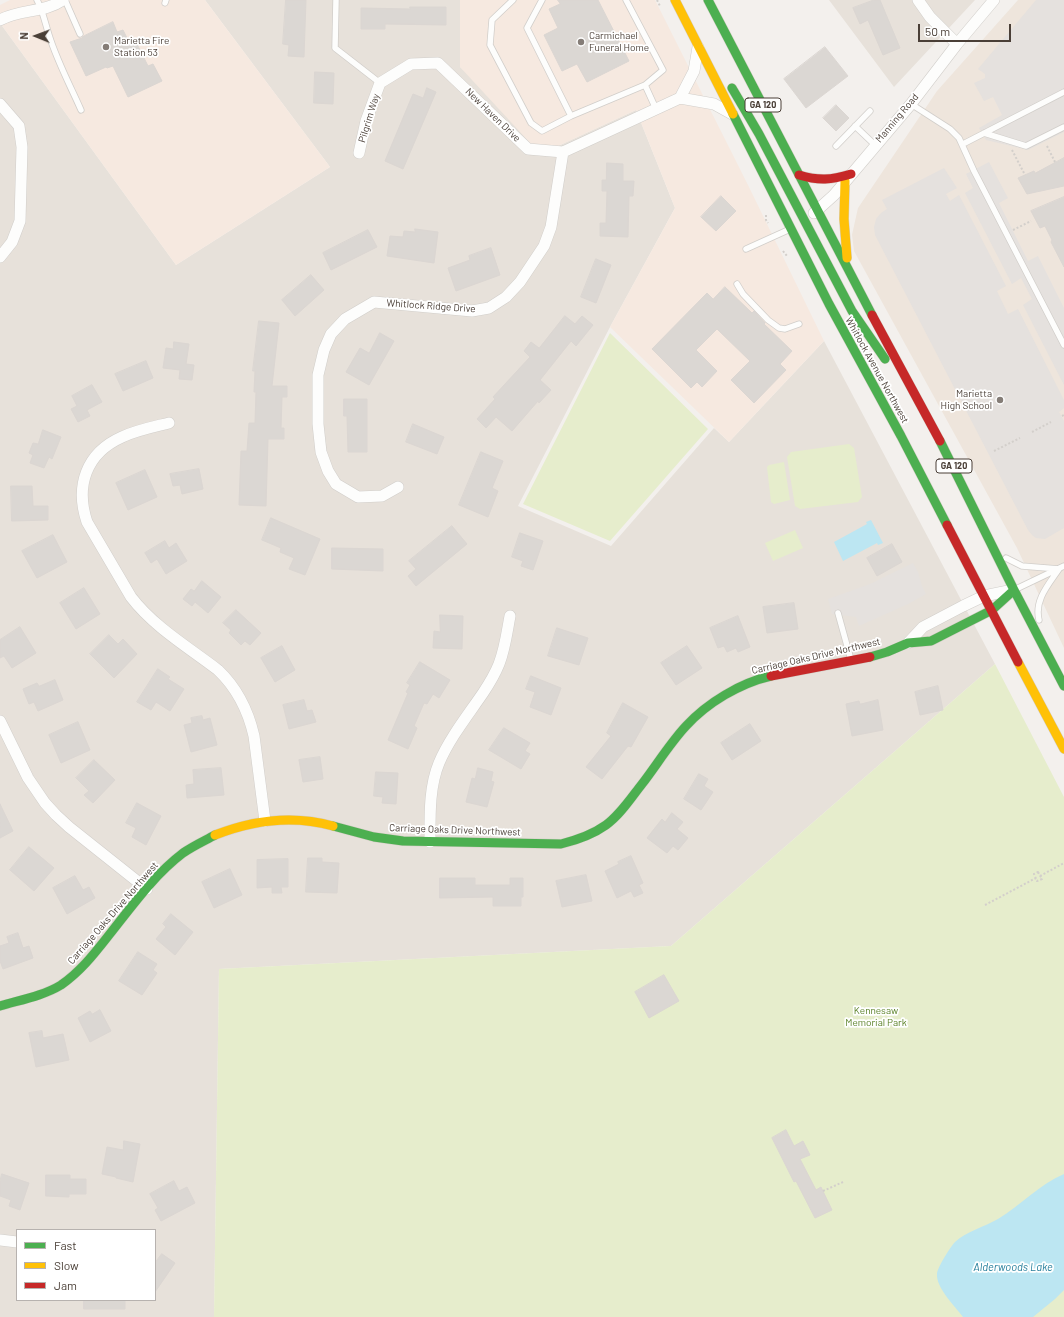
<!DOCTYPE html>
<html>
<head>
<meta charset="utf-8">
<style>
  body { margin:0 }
  #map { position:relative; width:1064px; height:1317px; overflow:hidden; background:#f3f0ed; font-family:Barlow,sans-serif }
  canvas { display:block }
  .legend { position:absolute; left:16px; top:1229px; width:140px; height:72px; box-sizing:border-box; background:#fff; border:1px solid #b7b2af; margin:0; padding:5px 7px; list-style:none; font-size:12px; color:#4a3f37 }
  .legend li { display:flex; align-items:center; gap:8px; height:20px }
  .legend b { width:20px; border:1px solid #b7b2af }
  .north { position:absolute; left:16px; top:16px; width:40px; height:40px; -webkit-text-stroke:3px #fff; paint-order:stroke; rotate:271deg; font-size:11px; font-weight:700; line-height:16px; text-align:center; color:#4a3f37 }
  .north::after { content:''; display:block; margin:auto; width:14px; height:18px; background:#4a3f37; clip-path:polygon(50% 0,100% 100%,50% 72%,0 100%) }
  .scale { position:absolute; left:918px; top:24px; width:93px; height:18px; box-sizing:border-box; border:2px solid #4a3f37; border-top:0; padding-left:5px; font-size:12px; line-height:14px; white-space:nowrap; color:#4a3f37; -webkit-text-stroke:3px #fff; paint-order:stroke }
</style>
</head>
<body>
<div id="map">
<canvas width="1064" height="1317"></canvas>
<ul class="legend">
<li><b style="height:5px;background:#4caf50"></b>Fast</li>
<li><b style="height:5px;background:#ffc107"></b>Slow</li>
<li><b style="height:5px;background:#c62828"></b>Jam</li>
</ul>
<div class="north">N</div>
<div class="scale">50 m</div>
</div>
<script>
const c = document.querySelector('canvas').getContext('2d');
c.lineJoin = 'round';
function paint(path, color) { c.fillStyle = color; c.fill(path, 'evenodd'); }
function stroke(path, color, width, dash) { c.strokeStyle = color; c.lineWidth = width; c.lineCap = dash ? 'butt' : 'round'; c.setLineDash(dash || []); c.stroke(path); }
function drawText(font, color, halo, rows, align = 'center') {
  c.font = font + ' Barlow,sans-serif'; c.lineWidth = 3.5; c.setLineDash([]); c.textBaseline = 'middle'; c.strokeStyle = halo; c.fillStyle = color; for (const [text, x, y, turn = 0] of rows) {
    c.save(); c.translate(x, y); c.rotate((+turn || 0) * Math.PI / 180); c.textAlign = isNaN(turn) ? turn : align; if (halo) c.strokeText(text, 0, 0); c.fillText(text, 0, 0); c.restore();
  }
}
const residential = new Path2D(`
  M205,0h255v67l98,79 78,-36 39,98 -65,119 -92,179 93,40 103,-118 15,14 95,-101 171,323 -324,282 -452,23 -5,348h-214v-1294l176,242 154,-98zM17,1230h138v70h-138z
  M829,0h146l-81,87z`);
const commercial = new Path2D(`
  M10,0h195l125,167 -154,98 -176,-242v-18z
  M460,0h195l93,185 76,156 -95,101 -119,-115 65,-119 -39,-98 -78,36h-25l-73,-79z`);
const education = new Path2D(`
  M1018,0h46v648l-47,-100 -163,-297 -2,-16 6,-27 79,-117z`);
const green = new Path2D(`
  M610,333l98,96 -98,112 -87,-37z
  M849,444l5,4 8,49 -4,5 -58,7 -5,-3 -8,-49 4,-5z
  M784,462l6,38 -16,4 -3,-2 -4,-35 2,-2z
  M795,530l8,18 -30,13 -8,-18z
  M995,664l69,133v520h-850l5,-348 452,-23z`);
const parking = new Path2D(`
  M1036,0h28v132l-36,18 -42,-10 -7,-12 23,-13 -9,-18 -9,4 -10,-18 11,-5v-4l-7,-5z
  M989,162l19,36 -9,5 29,58 10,-5 26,52v77l-41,-80 9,-6 -11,-21 -9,6 -47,-91 8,-5 -7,-14z
  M944,168l13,20 -11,6 4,7 9,-6 47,91 -9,5 11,23 10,-5 46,91v8l-5,4 5,9v107l-19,11 -9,-1 -4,-3 -4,-5 -153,-295 -1,-8 2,-8 5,-6 6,-4 -5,-9z
  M913,563l5,9 4,14 4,8 -18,10 -49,22 -3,-9 -24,-3 -4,-15 42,-15z`);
const water = new Path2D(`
  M871,520l12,23 -5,2 -1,-2 -34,18 -9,-19 33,-18 -1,-2z
  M1064,1174v116l-9,9 -22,18h-70c-8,-11 -27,-29 -26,-43 0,-6 14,-28 18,-32 10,-10 31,-16 43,-23 23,-14 42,-35 66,-45z`);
const building = new Path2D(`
  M286,0h20l-2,57 -16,-1 1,-11 -6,-1z
  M558,0h40l31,61 -42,21 -10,-18 -15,7 -18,-36 14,-7 -9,-19 11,-5z
  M874,0h6l20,48 -17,7 -15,-35 -8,4 -7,-16z
  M410,7h36v18l-61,-1v5h-24v-21l49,1z
  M113,22l4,10 6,-2 5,10 6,-2 14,28 5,-2 9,17 -34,16 -15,-31 -6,2 -1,-1 -20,9 -16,-34 12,-4 2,-2z
  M825,47l23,29 -42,32 -22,-29z
  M315,72l19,1 -1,31 -19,-1z
  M427,88l9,4 -33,77 -18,-8 28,-67 10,4z
  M836,105l13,13 -13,13 -13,-13z
  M1064,158v28l-37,8 -9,-16 16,-7 1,2z
  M607,163l16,1v17h11l-1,15h-4l-1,41 -28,-1v-13h6l1,-32h-5v-11h4z
  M721,196l15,15 -20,20 -15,-14z
  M1064,197v70l-13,-25 1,-2 -7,-14 -5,2 -9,-17z
  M415,229l23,3 -4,31 -47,-7 3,-20 13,1 1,-6 11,1z
  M368,230l9,17 -46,23 -8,-17z
  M491,248l9,27 -44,16 -8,-23 22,-8 -1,-4z
  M596,259l15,6 -15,38 -15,-6z
  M311,275l13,15 -29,26 -13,-16z
  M725,287l27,26 2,-2 11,12 -1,1 28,27 -12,13 6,6 -32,33 -23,-23 19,-19 -33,-32 -21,21 21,21 -15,16 -5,-5 -6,6 -39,-39 55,-56 6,6z
  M565,316l10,8 7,-8 11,9 -17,21 -5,-5 -31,39 11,10 -12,13 -1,-2 -26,30 -16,-14 -10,11 -9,-9 18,-20 -2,-2 37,-40 -6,-6 7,-9 8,6z
  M259,321l20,2 -7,63h15v11h-5l-1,31h3v11h-16l-2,67 -27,-1 2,-54h6l2,-28h6l1,-31h-2l1,-21h-2z
  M380,333l14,8 -25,44 -23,-13 14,-24 9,5z
  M174,342l15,2 -3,20 8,1 -2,15 -13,-1 1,-9 -17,-2 3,-20 7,1z
  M146,361l7,17 -30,13 -8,-17z
  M92,385l10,17 -15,8 3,6 -12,6 -7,-13 6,-3 -5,-10z
  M344,399h23v53h-19l-1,-36h-3z
  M413,424l31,13 -7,17 -31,-12z
  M43,430l18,7 -9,22 -3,-2 -5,11 -14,-5 3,-8 -4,-2 4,-10 5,1z
  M481,452l22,9 -11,27 6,3 -10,26 -29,-12z
  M199,469l4,20 -21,5 -2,-9 -7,1 -3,-12z
  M145,470l12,27 -29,13 -12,-27z
  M11,486h21l1,20h15v14l-36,1z
  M271,518l49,21 -15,36 -16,-6 5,-11 -14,-6 1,-4 -19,-8z
  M452,526l15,18 -51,42 -8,-10 8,-7 -7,-8z
  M520,533l23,8 -10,29 -12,-4 2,-5 -11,-4z
  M53,535l14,27 -30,16 -15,-27z
  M165,541l4,7 7,-5 11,18 -21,13 -9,-15 -6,4 -6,-10z
  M892,544l10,18 -25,14 -10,-18z
  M332,548l51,1v22l-51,-2z
  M202,581l19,16 -13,16 -13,-11 -3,4 -9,-7 8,-10 3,2z
  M84,588l16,26 -24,15 -16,-26z
  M794,603l4,26 -31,4 -4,-26z
  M236,610l25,23 -11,12 -5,-4 -4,4 -12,-12 2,-3 -8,-7z
  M440,615l23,1 -1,33 -29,-1 1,-17 6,1z
  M738,616l12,31 -12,5 -2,-4 -9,4 -3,-6 -6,2 -8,-20z
  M20,627l16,26 -24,15 -8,-12 -4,2v-18z
  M557,628l31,10 -9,27 -31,-9z
  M109,635l9,9 5,-5 14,15 -23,24 -24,-24z
  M282,646l13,24 -20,12 -14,-24z
  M687,646l15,22 -26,17 -15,-22z
  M420,662l30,18 -11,18 -6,-4 -6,10 -3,-1 -10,23 3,2 -9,21 -20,-9 20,-47 -2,-1 4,-7 -3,-2z
  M158,669l12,8 -2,2 16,10 -14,22 -14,-9 -5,8 -14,-8z
  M531,676l30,12 -10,27 -21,-8 5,-15 -9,-3z
  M55,680l8,20 -25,11 -4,-9 -5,2 -6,-15 14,-6 2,3z
  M938,686l5,24 -23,5 -5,-23z
  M304,700l3,11 5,-1 4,12 -27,7 -6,-24z
  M878,700l5,30 -31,6 -6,-32 13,-3 1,3z
  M623,703l25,14 -17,30 -3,-1 -26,33 -16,-12 25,-31 -4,-3z
  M202,716l1,4 7,-2 7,27 -26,7 -7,-27 8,-2 -1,-5z
  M78,722l12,28 -29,13 -12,-28z
  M750,724l11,17 -29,19 -11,-17z
  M504,728l26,15 -5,8 5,3 -9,15 -32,-19z
  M320,757l3,22 -20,3 -4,-22z
  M94,760l21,20 -22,23 -9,-8 5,-4 -13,-13z
  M221,768l3,27 -37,3 -1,-13 8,-1 -1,-14z
  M478,768l15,4 -2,9 3,1 -7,25 -21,-5 6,-24 3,1z
  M376,772l22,1 -2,31 -14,-1 1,-6 -9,-1z
  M699,774l9,5 -4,7 9,6 -12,18 -17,-11z
  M137,803l24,13 -15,29 -14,-8 4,-9 -10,-5z
  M0,804l13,27 -13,7z
  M672,813l11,9 -6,7 11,9 -10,12 -5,-4 -6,7 -20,-15 15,-19 3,3z
  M29,847l25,21 -20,23 -24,-21z
  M631,856l12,27 -4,2 4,8 -9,4 -3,-6 -14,7 -12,-27 14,-7 -1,-2z
  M308,858h14v4l17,1 -2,30 -31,-1z
  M288,859v28h-7l1,6h-10v-6l-15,1v-28z
  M230,869l12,26 -28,13 -12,-26z
  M586,875l6,26 -30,6 -6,-26z
  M75,876l8,14 6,-3 6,11 -28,16 -14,-26z
  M440,878h35v7h35v-7h13v19h-2v9h-28v-9l-53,1z
  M171,914l22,18 -18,23 -19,-16 10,-12 -3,-3z
  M18,933l5,15 6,-2 4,12 -30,11 -3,-8v-15l9,-3 -2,-6z
  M138,952l19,12 -4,6 4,3 -15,22 -23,-14z
  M664,975l15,26 -30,17 -14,-26z
  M100,1010l11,21 -21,11 -12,-24 12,-7 2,3z
  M42,1031l1,7 20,-4 6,26 -33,7 -7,-34z
  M786,1130l8,16 9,-5 7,14 -10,4 16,31 5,-3 11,23 -17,8 -19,-37 -2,1 -22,-44z
  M124,1141l16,3 -7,38 -17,-4v-1l-14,-3 5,-27 16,3z
  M2,1174l27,9 -9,27 -11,-4 2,-6 -11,-4v-15z
  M46,1175h24v4h16v15h-17v3l-23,-1z
  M174,1181l5,10 8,-4 8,16 -34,18 -6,-11 3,-2 -8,-14z
  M162,1254l13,9 -20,29v-29z
  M84,1300h41v9h-41z`);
const path = new Path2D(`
  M657,0l3,6
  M1047,146l8,16
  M1012,150l13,25
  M766,215v5l2,3
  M1013,230l18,-9
  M783,251l4,5
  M1062,416l2,-1
  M1032,432l19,-10
  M994,451l26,-13
  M1038,872l4,7 -5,2 -3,-7z
  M1040,876l24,-13
  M985,905l51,-27
  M823,1191l20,-9`);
const lane = new Path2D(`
  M37,0c6,11 8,23 12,35 8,26 21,50 32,75
  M65,0l15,34
  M336,0l-1,48 45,35
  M513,0l-21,20 -2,25 41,78 11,8 29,-15
  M542,0l-15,28 44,88 74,-31
  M626,0l37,70 -18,15 11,24
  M165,3l1,-3
  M911,104l39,25 9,9 15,33 90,174
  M855,126l20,19
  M984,133l42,13 38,-19
  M963,144l101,-52
  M836,146l34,-35
  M746,249l42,-19
  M737,284l6,10 25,26 11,8 6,1 14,-5
  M1006,558l16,8 37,3
  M1016,589l48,-23
  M838,613l13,47
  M1039,620c-5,-20 10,-36 20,-51`);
const street = new Path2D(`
  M918,0l12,17 27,27
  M0,20c20,-11 44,-7 63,-20
  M680,98l14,-27 4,-24
  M0,104l19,22 3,21 -2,74 -8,21 -12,15
  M359,153l7,-32 14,-38 31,-19 27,-1 90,86 35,3 117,-54 34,6 18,10
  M814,213l20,-18 77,-91 46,-60 37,-44
  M169,423c-16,4 -32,7 -47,14 -36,16 -47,49 -35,85l44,75c23,30 57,50 87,73 19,18 30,40 36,66l11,85
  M398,487l-16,9 -24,1 -22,-13 -8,-13 -7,-19 -3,-28v-49l6,-25 7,-16 14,-15 29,-17 98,9 17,-3 17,-11 14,-15 24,-36 7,-19 12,-75
  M908,643l15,-16 40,-21 21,-10 29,-6
  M0,721l28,57 17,25 11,12 13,12 78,62
  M430,842c0,-26 -1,-55 9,-79 10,-24 29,-48 44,-70 6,-9 12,-19 16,-29 6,-15 8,-32 11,-48
  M0,1240l17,2`);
const fast = new Path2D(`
  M708,0l164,315
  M732,88l27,46 93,177 33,48
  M733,114l96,190 72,132 46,89
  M940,441l74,149 50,96
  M870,657l17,-5 21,-9 23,-2 61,-31 22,-20
  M333,826l41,11 29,4 158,3c16,-4 31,-9 45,-19 14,-10 25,-27 36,-41 14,-18 28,-41 44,-58 21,-23 54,-43 85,-50
  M0,1006c20,-6 43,-10 61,-21 20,-14 33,-31 48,-50 23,-29 45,-60 74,-82 10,-7 21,-12 32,-18`);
const slow = new Path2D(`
  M675,0l58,114
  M845,181l-1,38 3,39
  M1018,662l46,87
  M215,835c38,-15 79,-20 118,-9`);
const jam = new Path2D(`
  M799,175c20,6 32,5 52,-1
  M872,315l68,126
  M947,525l71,137
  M771,676l99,-19`);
const markers = [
  [581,42,4,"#857d77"],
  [106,47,4,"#857d77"],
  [1000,400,4,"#857d77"]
];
const shields = [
  [763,105,36],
  [954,466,36]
];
const shieldNames = [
  ["GA 120",763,105],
  ["GA 120",954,466]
];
const poiNames = [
  ["Carmichael",589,36],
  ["Funeral Home",589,48],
  ["Marietta Fire",114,41],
  ["Station 53",114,53],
  ["Marietta",992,394,"right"],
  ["High School",992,406,"right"]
];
const streetNames = [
  ["New Haven Drive",493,115,44],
  ["Pilgrim Way",369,118,-73],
  ["Manning Road",897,118,-50],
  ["Whitlock Ridge Drive",431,306,4],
  ["Whitlock Avenue Northwest",877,370,61],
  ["Carriage Oaks Drive Northwest",816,656,-13],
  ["Carriage Oaks Drive Northwest",455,830,2],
  ["Carriage Oaks Drive Northwest",113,913,-49]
];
const parkNames = [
  ["Kennesaw",876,1011],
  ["Memorial Park",876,1023]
];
const waterNames = [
  ["Alderwoods Lake",1013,1267]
];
paint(residential, '#e7e1da');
paint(commercial, '#f6e9e0');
paint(education, '#eee5dc');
paint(green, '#e6edcc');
paint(parking, '#e5e1de');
paint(water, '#bce6f2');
paint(building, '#dbd7d3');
stroke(building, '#dbd6d2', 1);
stroke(lane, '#d1ceca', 7);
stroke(street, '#d1ceca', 12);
stroke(fast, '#d4cdc5', 10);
stroke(slow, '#d4cdc5', 10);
stroke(jam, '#d4cdc5', 10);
stroke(path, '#d3cfcb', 2, [2, 2]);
stroke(lane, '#fdfdfc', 5.5);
stroke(street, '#fdfdfc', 11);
stroke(fast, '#4caf50', 9);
stroke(slow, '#ffc107', 9);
stroke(jam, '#c62828', 9);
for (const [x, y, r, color] of markers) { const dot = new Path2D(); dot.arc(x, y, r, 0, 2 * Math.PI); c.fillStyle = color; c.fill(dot); stroke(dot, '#fff', 1.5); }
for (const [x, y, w] of shields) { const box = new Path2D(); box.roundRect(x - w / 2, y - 7, w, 14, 3); c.fillStyle = '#fff'; c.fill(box); stroke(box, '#4a3f37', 1); }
drawText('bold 9px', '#4a3f37', null, shieldNames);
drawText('10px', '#4a3f37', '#fff', poiNames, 'left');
drawText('10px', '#4a3f37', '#fff', streetNames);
drawText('10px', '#598026', '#fff', parkNames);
drawText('italic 11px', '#257e9b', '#fff', waterNames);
</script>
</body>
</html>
